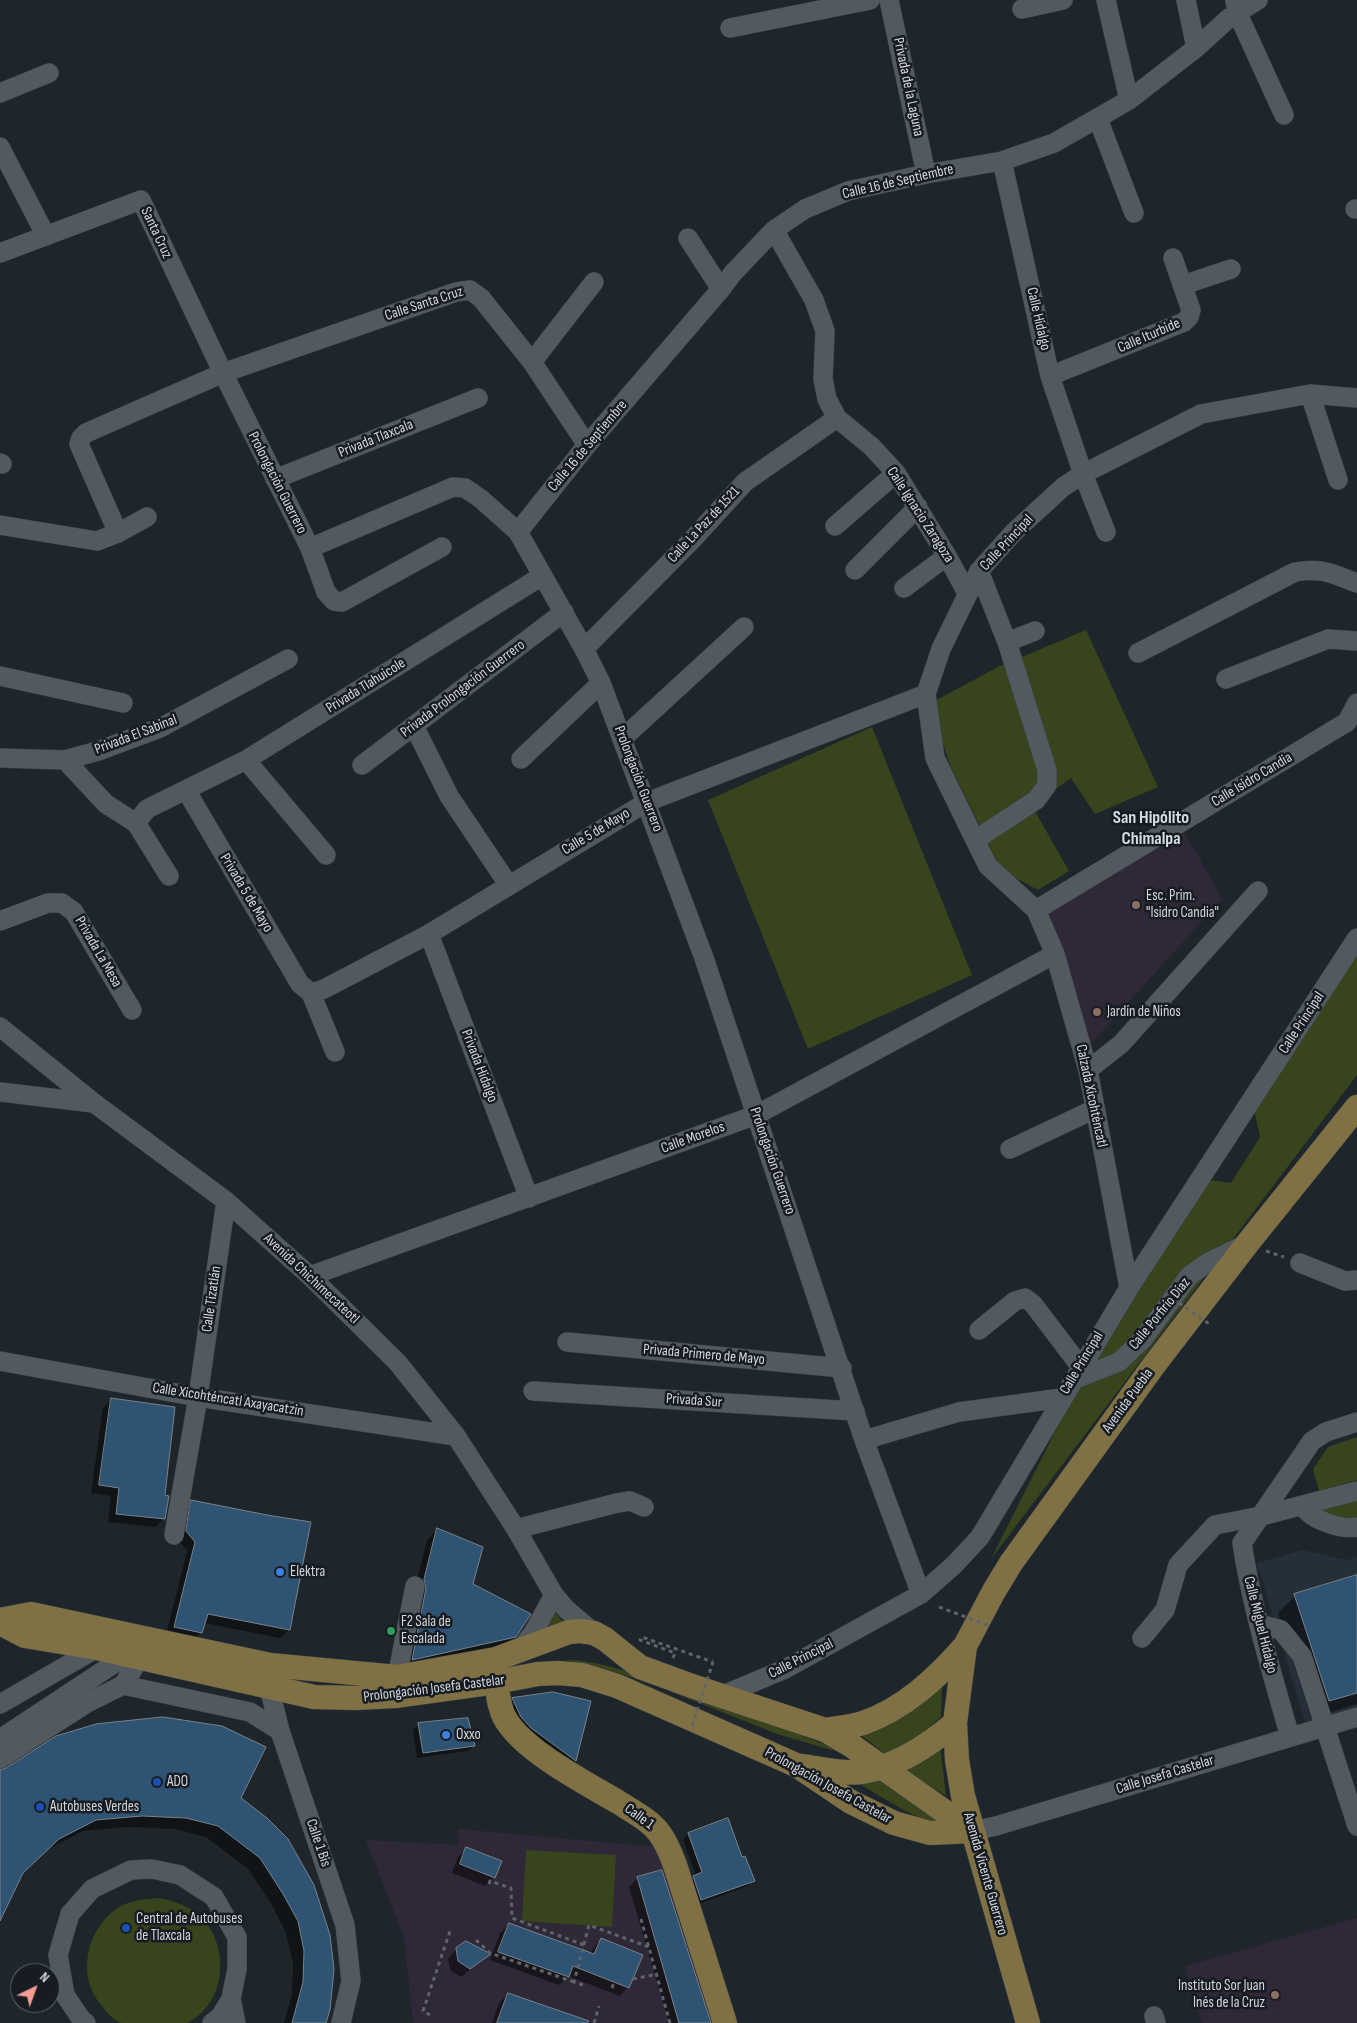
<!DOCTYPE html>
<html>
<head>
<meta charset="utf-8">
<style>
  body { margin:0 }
  #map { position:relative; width:1357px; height:2023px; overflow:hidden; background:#1f262b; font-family:"Sofia Sans Condensed",sans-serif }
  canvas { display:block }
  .north { position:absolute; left:10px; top:1963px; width:50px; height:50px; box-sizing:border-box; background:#161c22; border:1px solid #61666c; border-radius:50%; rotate:42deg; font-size:14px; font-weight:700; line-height:20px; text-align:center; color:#d2d6da }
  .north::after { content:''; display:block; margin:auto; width:18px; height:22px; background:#f59c92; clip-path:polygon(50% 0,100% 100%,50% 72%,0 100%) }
</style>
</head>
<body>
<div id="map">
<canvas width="1357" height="2023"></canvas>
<div class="north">N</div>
</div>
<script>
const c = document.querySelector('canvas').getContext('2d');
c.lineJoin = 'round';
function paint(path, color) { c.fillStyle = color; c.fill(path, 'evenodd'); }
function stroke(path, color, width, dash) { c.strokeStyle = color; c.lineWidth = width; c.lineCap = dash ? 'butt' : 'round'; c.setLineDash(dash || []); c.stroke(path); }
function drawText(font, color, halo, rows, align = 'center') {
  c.font = font + ' "Sofia Sans Condensed",sans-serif'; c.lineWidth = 5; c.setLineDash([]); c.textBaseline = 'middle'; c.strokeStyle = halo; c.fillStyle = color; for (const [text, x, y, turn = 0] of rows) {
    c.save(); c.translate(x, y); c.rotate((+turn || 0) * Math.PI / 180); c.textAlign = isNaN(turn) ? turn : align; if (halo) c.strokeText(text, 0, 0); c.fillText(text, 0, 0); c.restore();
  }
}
const built = new Path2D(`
  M1303,1550l44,10 10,-4v152l-51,17 -49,-162z`);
const education = new Path2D(`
  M1183,829l39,70 -136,150 -41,-138z
  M458,1829l198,18 9,22 46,154h-298l-9,-85 -38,-98 92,5z
  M1357,1918v105h-155l-17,-57z`);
const green = new Path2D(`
  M1086,630l72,157 -63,27 -24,-36 -39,28 37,65 -31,19 -37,-20 -50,-103 -22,-63 69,-37z
  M872,727l100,248 -164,74 -100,-249z
  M1357,950v125l-366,484 85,-169 133,-210 22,3 29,-46 -6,-29z
  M1357,1437v43l-38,11 -6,-22 15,-22z
  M1357,1494v26h-33l-13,-13z
  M552,1610l18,19 -23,2z
  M564,1660c34,0 65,12 96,23 66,22 130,47 193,73l-73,-21 -116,-46 -45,-16z
  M942,1688l-1,29 -33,29 -21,9 -25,-19c31,-9 56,-27 80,-48z
  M940,1744l6,52 -32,-20 -8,-7z
  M880,1777l65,48c-25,-2 -66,-30 -89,-43z
  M526,1850l90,5 -4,72 -90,-6z
  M160,1898c15,4 30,8 41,19 30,30 25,87 -14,106 -15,0 -31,0 -46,0 -6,0 -13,0 -19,0 -9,-2 -15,-11 -20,-17 -26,-29 -16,-75 14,-97 13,-9 28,-10 44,-11z`);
const shadow = new Path2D(`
  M112,1399l51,97 1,22 -8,9 -48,-5 3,-26 -20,-3 12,-85z
  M192,1502l97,128 -9,8 -76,-15 -3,9 -8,9 -27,-6 21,-84 -9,-11 5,-30z
  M437,1530l35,55 43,51 -11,11 -102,23 12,-78 13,-52z
  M1357,1576v128l-46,14 -33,-105 17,-17z
  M513,1699l76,3 -14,59 -7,7 -54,-44 -8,-18z
  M419,1725l55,21 -6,5 -51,7 -4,-28z
  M0,1772l240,26 47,42 38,183h-41l8,-29 1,-30 -7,-31 -14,-28 -24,-36 -42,-32 -32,-8 -45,-2 -46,4 -37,19 -24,23 -21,43 -1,7z
  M688,1834l54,24 11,23 -5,5 -53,19 -7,-22 8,-7 -13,-36z
  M467,1849l27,28 -9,9 -33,-13 6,-16z
  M637,1879l72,144h-40l-40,-136z
  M509,1924l81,30 3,-6 8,-9 27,48 -8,9 -52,-20 -9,9 -69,-25 10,-27z
  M457,1949l32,5 -28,23 -11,-7 -2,-12z
  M508,1994l84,29h-100l7,-20z`);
const building = new Path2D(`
  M111,1398l64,9 -10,88 4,1 -4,23 -49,-5 3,-26 -20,-3z
  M191,1500l76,15 44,7 -21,108 -82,-16 -6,19 -28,-6 21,-85 -9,-11z
  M437,1528l46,19 -10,37 58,30 -15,23 -104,23 14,-72 -2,-8z
  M1357,1575v118l-28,8 -35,-107z
  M553,1692l38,9 -15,60 -45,-33 -10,-11 -9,-19z
  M163,1717l59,9 44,21 -25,51 26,20 21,21 26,46 16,50 4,34 -4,41 -4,13h-34l11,-41 1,-31 -6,-30 -15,-27 -23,-36 -42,-32 -32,-8 -44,-2 -46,4 -37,19 -36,34 -23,48v-151l6,-2 50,-32 40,-12z
  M468,1718l7,28 -52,7 -5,-30z
  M728,1818l14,39 3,-1 10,25 -54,19 -8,-24 9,-4 -14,-39z
  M466,1847l36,14 -7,17 -35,-14z
  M662,1870l49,153h-32l-42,-146z
  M509,1923l85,31 7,-16 42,17 -14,33 -56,-22 -4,11 -71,-25z
  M466,1941l25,13 -21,15 -12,-8 -2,-13z
  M508,1993l81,28 -1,2h-91z`);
const path = new Path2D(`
  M1266,1251l18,6
  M673,1658l2,-5 -35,-13 2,-3 71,25
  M489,1884l1,-3 21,7 1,30 72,27
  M641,1919l29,104
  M476,1940l14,13 84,29
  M633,1979l24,-5
  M583,1985l-9,-3 15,-57 60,22
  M612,1988l2,-6
  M430,2015l-7,-4 27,-80
  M594,2023l5,-17`);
const minor = new Path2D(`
  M889,0l37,174
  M1106,0l23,100
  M1186,0l10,48
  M1235,1l2,11 47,103
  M1022,9l41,-9
  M730,28l140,-28
  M0,93l49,-20
  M1098,119l36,94
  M0,147l46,89
  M1002,161l48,215 33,98 23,58
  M1355,209h2
  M774,230l40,70 11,31 -2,48 4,20 10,19 35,29 24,26 51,83 20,37
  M688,238l33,51
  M0,253l141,-53 82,173 87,175 16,44 8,9 8,1 100,-55
  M1183,285l48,-16
  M532,362l62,-80
  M1050,376l134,-54 5,-5 2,-7 -18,-52
  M1310,394l28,86
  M0,463l2,1
  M275,479l203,-81
  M0,525l97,16 21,-8 29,-16
  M835,526l61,-53
  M518,532l69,-87 134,-156 12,-16 41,-43 31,-21 43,-18 78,-17 76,-13 52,-18 75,-43 67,-52 33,-30 29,-18
  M118,533l-39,-89 2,-6 5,-5 137,-60 233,-81 14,-2 11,8 51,64 55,83
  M310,548l143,-61 12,1 16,11 37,33 66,117 17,34 103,275 160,482 57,154
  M855,570l63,-63
  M904,588l43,-32
  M1007,642l28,-11
  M584,649l107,-108 54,-59 92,-64
  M1138,653l157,-81c26,-5 38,2 62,11
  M0,676l123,27
  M1226,679l102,-40 29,2
  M414,726l35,70 59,88
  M622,739l122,-112
  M0,758l65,2 33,-9 62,-23 128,-69
  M521,759l80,-76
  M65,760l41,44 30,19
  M246,760l80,95
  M362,765l202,-153
  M186,790l114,194 11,9
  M975,840l61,-40 11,-15v-15l-40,-128 -28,-71
  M169,876l-33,-53 11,-14 99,-49 296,-184
  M1036,910l311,-188 10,-19
  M0,921l48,-18h14l12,9 58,98
  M429,934l100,264
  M311,993l13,-4 105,-55 218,-132 279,-108
  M311,993l24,59
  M0,1027l94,76 132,98 84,75 88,87 58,73 60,93 38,66 12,14 28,24
  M1088,1070l33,-26 137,-153
  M0,1092l93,11
  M1010,1149l85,-40
  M1300,1263l45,18 12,-1
  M310,1276l446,-161 299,-161
  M1129,1288l-41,-218 -33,-116 -19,-44 -48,-44 -13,-26 -40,-82 -9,-64 15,-45 38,-78 35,-39 49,-45 20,-13 118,-60 109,-20 47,4
  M979,1330l36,-29 10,-3 8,6 47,62
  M567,1342l275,26
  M0,1361l198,36 258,39
  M1073,1380l46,-18 24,-23 46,-63 18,-13 39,-19
  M533,1391l322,20
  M864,1440l95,-28 103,-14
  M1303,1506c8,14 38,24 54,21
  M516,1529l101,-26 13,-2 14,6
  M174,1535l24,-138 28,-196
  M1259,1624l22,6 21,26 55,170
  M1142,1638l23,-28 13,-45 37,-40 46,-9 96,-25
  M519,1651l14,-18 21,-38
  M269,1675v12l11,44 65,194 6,56 -10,42
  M397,1677l18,-91
  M123,1685l17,-27
  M723,1695l62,-26 136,-75 33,-29 26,-28 149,-249 228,-350
  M0,1704l97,-56
  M1290,1737c-18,-64 -38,-128 -48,-194l70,-102 14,-9 31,-10
  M0,1739l127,-84
  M0,1759l87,-56 36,-18 127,27 30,19
  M972,1831l24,-5 361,-109
  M231,1999l5,24
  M1154,2016l2,7
  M86,2023l-4,-3 -17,-25 -7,-40 12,-41 22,-25 39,-19 21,-1 28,6 34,22 23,40v32l-6,30 -11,18 -8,6`);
const major = new Path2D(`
  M0,1620l31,-6 239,51 127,12 99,-18 73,-27 11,-1 14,2 11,6 35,28 52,19 133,44 27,16 120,85
  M0,1623l25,13 72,12 217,49 42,1 39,-2 101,-14 42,-8 20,-1 24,2 35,11 179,79 55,37 43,21 36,10 42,-2
  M496,1667c0,15 1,30 6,45 13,35 84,71 116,90 14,9 32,18 42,32 7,10 11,20 15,31l50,158
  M825,1730c12,-2 26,-3 38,-7 41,-14 74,-45 102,-77
  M803,1766c19,3 39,8 58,6 36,-5 67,-26 94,-49
  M1028,2023l-65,-227 -6,-36 -2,-37 10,-77 29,-55 17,-28 143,-198 93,-121 110,-137`);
const pathBridge = new Path2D(`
  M1179,1303l32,22
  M939,1607l51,19
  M692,1726l21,-64`);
const markers = [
  [1136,905,5,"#8d6e63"],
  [1097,1012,5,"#8d6e63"],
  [280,1572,5,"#3f7fe0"],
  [391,1631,5,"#2e9e5b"],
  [446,1735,5,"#3f7fe0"],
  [157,1782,5,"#1a4fb4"],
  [40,1807,5,"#1a4fb4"],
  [126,1928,5,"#1a4fb4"],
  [1275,1995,5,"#8d6e63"]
];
const streetNames = [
  ["Privada de la Laguna",908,87,78],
  ["Calle 16 de Septiembre",898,182,-13],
  ["Santa Cruz",156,233,65],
  ["Calle Santa Cruz",424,304,-18],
  ["Calle Hidalgo",1038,319,77],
  ["Calle Iturbide",1149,336,-23],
  ["Privada Tlaxcala",376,439,-22],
  ["Calle 16 de Septiembre",588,446,-50],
  ["Prolongación Guerrero",277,483,63],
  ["Calle Ignacio Zaragoza",920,515,57],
  ["Calle La Paz de 1521",704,525,-47],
  ["Calle Principal",1007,543,-47],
  ["Privada Tlahuicole",366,686,-32],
  ["Privada Prolongación Guerrero",463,689,-37],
  ["Privada El Sabinal",136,735,-21],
  ["Prolongación Guerrero",638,779,69],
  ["Calle Isidro Candia",1252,780,-31],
  ["Calle 5 de Mayo",596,832,-31],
  ["Privada 5 de Mayo",246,893,59],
  ["Privada La Mesa",98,952,60],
  ["Calle Principal",1302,1023,-57],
  ["Privada Hidalgo",479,1066,69],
  ["Calzada Xicohténcatl",1091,1096,78],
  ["Calle Morelos",693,1138,-20],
  ["Prolongación Guerrero",772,1161,71],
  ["Avenida Chichimecateotl",311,1279,43],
  ["Calle Tizatlán",212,1299,-82],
  ["Calle Porfirio Díaz",1160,1314,-51],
  ["Privada Primero de Mayo",704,1355,5],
  ["Calle Principal",1082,1363,-59],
  ["Calle Xicohténcatl Axayacatzin",228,1400,9],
  ["Privada Sur",694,1401,4],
  ["Avenida Puebla",1128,1401,-54],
  ["Calle Miguel Hidalgo",1260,1625,76],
  ["Calle Principal",801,1659,-27],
  ["Prolongación Josefa Castelar",434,1689,-7],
  ["Calle Josefa Castelar",1165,1775,-17],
  ["Prolongación Josefa Castelar",828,1786,29],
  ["Calle 1",639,1817,36],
  ["Calle 1 Bis",318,1843,71],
  ["Avenida Vicente Guerrero",985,1874,74]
];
const poiNames = [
  ["Esc. Prim.",1146,896],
  ["\"Isidro Candia\"",1146,913],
  ["Jardín de Niños",1107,1012],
  ["Elektra",290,1572],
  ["F2 Sala de",401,1622],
  ["Escalada",401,1639],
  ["Oxxo",456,1735],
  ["ADO",167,1782],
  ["Autobuses Verdes",50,1807],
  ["Central de Autobuses",136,1919],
  ["de Tlaxcala",136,1936],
  ["Instituto Sor Juan",1265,1986,"right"],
  ["Inés de la Cruz",1265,2003,"right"]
];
const quarterNames = [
  ["San Hipólito",1151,818],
  ["Chimalpa",1151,839]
];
paint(built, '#242f39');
paint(education, '#2f2838');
paint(green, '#37441c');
paint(shadow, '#0007');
paint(building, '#2e5373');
stroke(building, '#7a8289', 1);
stroke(minor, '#3d4347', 20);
stroke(major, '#3d4347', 25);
stroke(path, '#5e6468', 3, [4, 4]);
stroke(minor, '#525a60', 19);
stroke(major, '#807145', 24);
stroke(pathBridge, '#5e6468', 3, [4, 4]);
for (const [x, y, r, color] of markers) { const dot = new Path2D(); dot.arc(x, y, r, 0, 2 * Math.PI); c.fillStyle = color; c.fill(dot); stroke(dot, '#161c22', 2); }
drawText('15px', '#d2d6da', '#161c22', streetNames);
drawText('15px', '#d2d6da', '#161c22', poiNames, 'left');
drawText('bold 18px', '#d4dde4', '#161c22', quarterNames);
</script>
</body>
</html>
